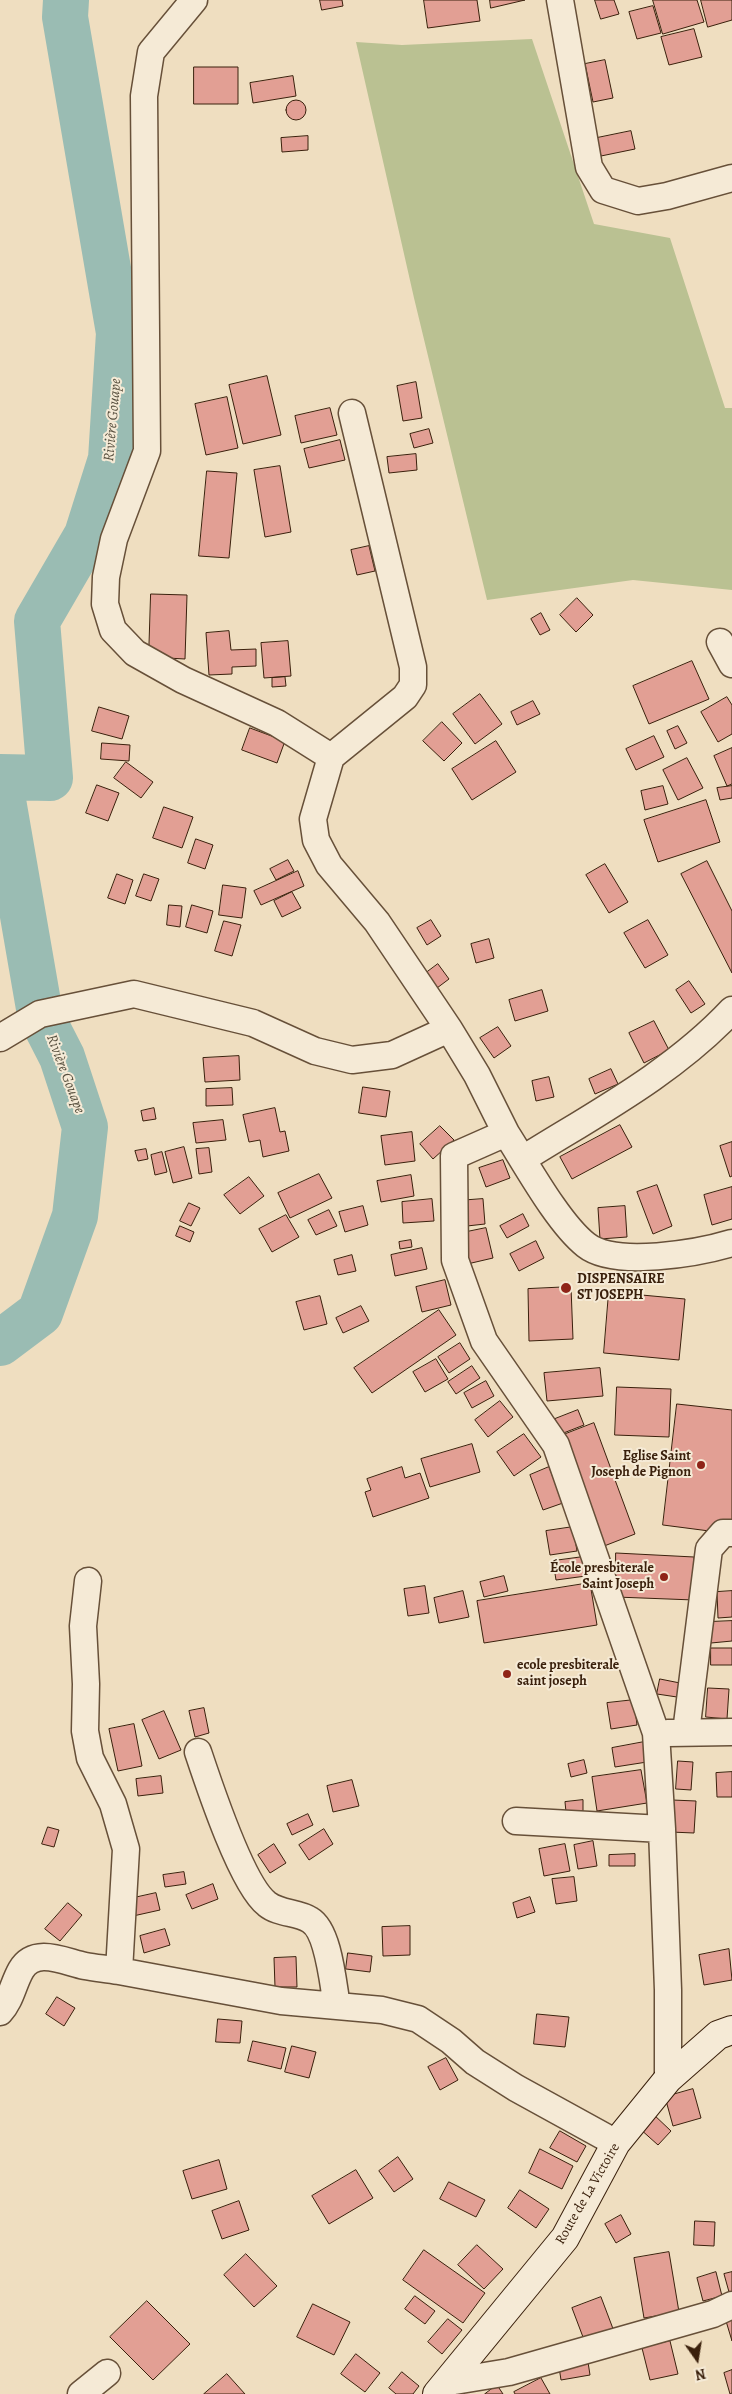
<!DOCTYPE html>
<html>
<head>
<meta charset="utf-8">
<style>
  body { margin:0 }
  #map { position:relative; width:732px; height:2394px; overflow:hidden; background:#efdec0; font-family:Alegreya,serif }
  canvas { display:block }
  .north { position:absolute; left:672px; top:2334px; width:50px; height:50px; -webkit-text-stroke:4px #f5ead6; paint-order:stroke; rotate:167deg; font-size:14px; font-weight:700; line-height:20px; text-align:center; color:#3a200c }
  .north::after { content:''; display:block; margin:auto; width:18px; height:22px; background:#3a200c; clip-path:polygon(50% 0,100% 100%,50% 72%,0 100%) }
</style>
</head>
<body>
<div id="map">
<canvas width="732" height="2394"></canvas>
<div class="north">N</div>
</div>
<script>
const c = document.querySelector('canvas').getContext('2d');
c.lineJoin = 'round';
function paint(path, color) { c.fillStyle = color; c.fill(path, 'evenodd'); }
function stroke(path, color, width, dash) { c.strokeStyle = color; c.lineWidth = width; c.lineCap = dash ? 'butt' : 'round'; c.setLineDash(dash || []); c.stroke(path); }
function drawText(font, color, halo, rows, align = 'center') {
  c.font = font + ' Alegreya,serif'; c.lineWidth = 4; c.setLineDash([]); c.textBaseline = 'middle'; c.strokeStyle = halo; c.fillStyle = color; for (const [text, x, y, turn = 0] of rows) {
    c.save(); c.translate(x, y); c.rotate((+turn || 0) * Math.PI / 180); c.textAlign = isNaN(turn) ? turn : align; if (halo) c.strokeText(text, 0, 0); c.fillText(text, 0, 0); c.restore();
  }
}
const green = new Path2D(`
  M532,39l62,185 76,14 55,170h7v182l-99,-10 -146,20 -73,-302 -58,-256 46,3z`);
const river = new Path2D(`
  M0,777l50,1 -13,-157 50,-86 24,-76 8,-126 -54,-316 1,-17
  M0,783l40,231 22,43 23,70 -10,89 -35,97 -40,30`);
const building = new Path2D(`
  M320,0h22l1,6 -21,4z
  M424,0h53l3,21 -52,7z
  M490,0h35l-34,8z
  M595,0h19l5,14 -18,5z
  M653,0h44l7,22 -41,12z
  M701,0h31v20l-24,7z
  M653,6l8,27 -24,6 -8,-27z
  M694,29l8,28 -33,8 -8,-28z
  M605,60l8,38 -20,4 -8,-38z
  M194,67h44v37h-44z
  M293,76l3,20 -43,7 -3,-20z
  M286 110a10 10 0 1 1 20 0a10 10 0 1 1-20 0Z
  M631,131l4,18 -34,7 -4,-18z
  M308,136v14l-26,2 -1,-14z
  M267,376l14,59 -38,9 -14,-59z
  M416,382l6,36 -19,3 -6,-35z
  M227,397l11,51 -32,7 -11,-51z
  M330,408l7,27 -36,8 -6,-27z
  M429,429l4,14 -19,5 -4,-14z
  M340,440l5,20 -36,8 -5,-19z
  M416,454l1,16 -28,3 -2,-16z
  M280,466l11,66 -26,5 -11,-67z
  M207,471l30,2 -8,85 -30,-2z
  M369,546l6,25 -18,4 -6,-25z
  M151,594l36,1 -2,64 -36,-2z
  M577,598l16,17 -17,17 -16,-17z
  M541,613l9,17 -10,5 -9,-16z
  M229,631l2,19 25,-1v17l-24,1v7l-23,1 -3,-42z
  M288,641l3,35 -27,2 -3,-35z
  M692,661l17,38 -60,25 -16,-38z
  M285,677l1,9 -14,1v-9z
  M480,694l22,30 -27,20 -22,-30z
  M727,697l5,8v29l-14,8 -17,-30z
  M533,701l7,13 -23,11 -6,-13z
  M99,707l30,9 -7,23 -30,-8z
  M442,722l20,21 -18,18 -21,-20z
  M678,726l9,17 -12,6 -8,-18z
  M250,728l35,13 -8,22 -35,-13z
  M654,736l10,21 -28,13 -10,-21z
  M496,741l20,31 -44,28 -20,-31z
  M102,743l28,2 -1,16 -28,-2z
  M732,748v36l-5,2 -13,-30z
  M687,758l16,30 -25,12 -15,-30z
  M126,762l27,20 -12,16 -27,-20z
  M97,785l22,8 -11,28 -22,-8z
  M663,786l5,18 -23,6 -4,-19z
  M732,786v12l-12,2 -3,-12z
  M706,800l14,42 -62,20 -14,-42z
  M164,807l29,10 -11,31 -29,-10z
  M196,839l17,6 -8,24 -17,-6z
  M288,860l6,11 -18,9 -6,-11z
  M707,861l25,50v62l-51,-99z
  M605,864l23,38 -19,11 -23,-38z
  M298,871l6,15 -43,19 -7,-14z
  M117,874l16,6 -8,24 -17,-6z
  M144,874l15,5 -8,22 -15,-5z
  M223,885l23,3 -4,30 -23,-3z
  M292,892l9,16 -19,9 -8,-16z
  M169,905l13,1 -2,21 -13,-2z
  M192,905l21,6 -6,22 -21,-6z
  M431,920l10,16 -14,9 -10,-17z
  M648,920l20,35 -23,13 -21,-35z
  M224,921l17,4 -9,31 -17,-5z
  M489,939l5,19 -18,5 -5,-19z
  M438,964l11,15 -16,12 -11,-15z
  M689,981l16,23 -14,9 -15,-23z
  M542,990l6,21 -33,10 -6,-21z
  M654,1021l15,29 -25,13 -15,-30z
  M498,1027l13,19 -17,12 -14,-20z
  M239,1056l1,24 -35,2 -2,-24z
  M611,1069l7,15 -23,10 -6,-15z
  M549,1077l5,20 -18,4 -4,-20z
  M363,1087l27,4 -4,26 -27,-4z
  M232,1088l1,17 -27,1v-17z
  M154,1108l2,11 -13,2 -2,-10z
  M275,1108l5,24 5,-1 4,20 -26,6 -3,-17 -11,2 -6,-27z
  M223,1120l3,20 -30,3 -3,-20z
  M620,1125l12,22 -60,32 -12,-22z
  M440,1126l14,14 -21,19 -13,-15z
  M412,1132l3,29 -30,4 -4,-29z
  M732,1142v34l-2,1 -10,-31z
  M184,1147l8,31 -19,5 -8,-31z
  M209,1148l3,24 -13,2 -3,-25z
  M146,1149l2,10 -10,2 -3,-10z
  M162,1152l5,20 -12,3 -4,-20z
  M503,1160l7,18 -24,9 -7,-19z
  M319,1174l13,24 -42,20 -12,-25z
  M411,1175l3,21 -33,6 -4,-21z
  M249,1177l15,19 -24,18 -16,-19z
  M657,1185l15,41 -19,8 -16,-42z
  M732,1187v32l-20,6 -8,-30z
  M432,1199l2,22 -31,2 -1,-21z
  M483,1199l2,25 -27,3 -2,-26z
  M189,1203l11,5 -9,18 -11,-5z
  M363,1206l5,19 -23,7 -6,-20z
  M625,1206l2,31 -27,2 -2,-31z
  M329,1210l8,16 -21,9 -8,-15z
  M523,1214l6,12 -22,12 -7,-12z
  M286,1215l13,22 -27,15 -13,-23z
  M180,1226l14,6 -4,10 -14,-6z
  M486,1228l7,30 -30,7 -6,-31z
  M411,1240l1,7 -12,2 -1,-7z
  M536,1241l8,17 -25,13 -9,-17z
  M422,1248l5,21 -32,7 -4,-21z
  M352,1255l4,16 -18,4 -4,-15z
  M445,1280l6,25 -29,7 -6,-25z
  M571,1287l2,52 -44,2 -1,-52z
  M609,1292l76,7 -6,61 -75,-7z
  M320,1296l7,28 -23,6 -8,-28z
  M361,1306l8,15 -26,12 -7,-15z
  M439,1310l17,25 -84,58 -18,-25z
  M460,1343l10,16 -21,14 -11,-16z
  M436,1359l12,20 -23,13 -12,-20z
  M472,1366l8,12 -24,16 -8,-12z
  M600,1368l3,28 -56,5 -3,-28z
  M486,1381l8,15 -22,12 -8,-15z
  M617,1387l54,2 -2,48 -54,-2z
  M500,1401l13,16 -25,20 -13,-17z
  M677,1404l55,6v112l-13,-2 -2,12 -54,-7z
  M578,1410l6,15 -23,9 -6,-15z
  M594,1423l41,111 -36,14 -41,-111z
  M524,1434l17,23 -27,19 -17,-24z
  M472,1444l8,28 -50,15 -9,-28z
  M402,1467l3,11 15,-5 9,25 -56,19 -8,-25 6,-2 -4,-11z
  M549,1467l14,36 -20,7 -13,-35z
  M573,1527l4,24 -27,4 -4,-24z
  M616,1553l78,4v43l-78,-3z
  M583,1557l3,19 -30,4 -3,-19z
  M504,1576l4,15 -24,6 -4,-15z
  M590,1583l7,42 -113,18 -7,-42z
  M425,1586l4,27 -21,3 -4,-27z
  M463,1591l6,26 -30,6 -5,-25z
  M732,1591v26l-14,1 -1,-26z
  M732,1621v20l-21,2 -2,-21z
  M711,1648h21v17h-21z
  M660,1679l20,4 -3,14 -20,-3z
  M708,1688l21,1 -2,30 -21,-2z
  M634,1700l3,25 -26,4 -4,-26z
  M204,1708l5,25 -14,4 -6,-26z
  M164,1711l17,39 -22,9 -17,-39z
  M134,1724l8,42 -24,5 -9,-42z
  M644,1742l3,20 -32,5 -3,-19z
  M584,1760l3,13 -16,4 -3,-13z
  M678,1761l15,1 -2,28 -15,-1z
  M641,1770l6,33 -50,8 -5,-34z
  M732,1772v25h-15l-1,-24z
  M161,1776l2,17 -25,3 -2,-17z
  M352,1780l7,26 -26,6 -6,-26z
  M583,1800v11l-17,1 -1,-10z
  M672,1800l24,1 -2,32 -24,-1z
  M308,1814l5,11 -21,10 -5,-11z
  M48,1827l11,3 -5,17 -12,-3z
  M324,1829l9,15 -24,16 -10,-15z
  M593,1841l4,25 -19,3 -4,-24z
  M274,1844l12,19 -16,10 -12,-18z
  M565,1844l5,27 -26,5 -5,-27z
  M635,1854v12h-26v-11z
  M184,1872l2,12 -21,3 -2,-12z
  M574,1877l3,24 -21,3 -4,-25z
  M213,1884l5,15 -26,10 -6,-14z
  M156,1893l4,17 -27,6 -4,-17z
  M530,1897l5,15 -18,6 -4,-15z
  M68,1903l14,12 -22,26 -15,-12z
  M410,1926v29l-27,1 -1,-29z
  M165,1929l5,16 -26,8 -4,-17z
  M729,1949l3,31 -28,5 -5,-30z
  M348,1953l24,3 -2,16 -24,-3z
  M296,1957l1,30h-22l-1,-29z
  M57,1997l18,11 -11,18 -18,-12z
  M537,2014l32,3 -4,30 -31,-3z
  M218,2019l24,2 -2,22 -24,-1z
  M253,2041l33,7 -5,21 -33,-8z
  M292,2046l24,6 -7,26 -24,-6z
  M446,2058l12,22 -18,10 -12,-23z
  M693,2089l8,29 -28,8 -8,-29z
  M652,2113l19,18 -13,14 -19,-17z
  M560,2131l26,15 -9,16 -27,-14z
  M540,2149l33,17 -11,23 -33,-16z
  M398,2157l15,22 -19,13 -15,-21z
  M219,2160l8,29 -35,10 -9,-28z
  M356,2170l17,28 -44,26 -17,-28z
  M449,2182l36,18 -9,17 -36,-18z
  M520,2190l29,19 -13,19 -28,-20z
  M239,2201l10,29 -27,9 -10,-28z
  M621,2215l10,19 -15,9 -11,-19z
  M695,2221l20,1 -1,24 -20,-1z
  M477,2245l26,24 -19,20 -26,-24z
  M424,2250l61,43 -22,30 -60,-43z
  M669,2252l10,60 -35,6 -10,-60z
  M246,2254l31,32 -23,21 -30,-32z
  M716,2272l6,24 -19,5 -6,-23z
  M732,2272v20h-3l-5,-18z
  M415,2296l20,15 -10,13 -20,-15z
  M601,2297l14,37 -29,11 -14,-37z
  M147,2301l43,43 -37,36 -43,-43z
  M313,2304l37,18 -16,33 -37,-18z
  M448,2319l14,11 -20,24 -14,-12z
  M732,2319v22l-6,-20z
  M670,2341l8,33 -28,6 -8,-32z
  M356,2354l24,19 -15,19 -24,-18z
  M588,2362l2,13 -29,5 -2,-13z
  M732,2370v23l-2,1 -6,-21z
  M402,2372l17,14 -6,8h-17l-7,-6z
  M227,2374l18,20h-41z
  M541,2378l9,16h-35l-1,-2z
  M497,2385l6,9h-18z`);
const street = new Path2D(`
  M194,0l-43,52 -7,44 3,355 -33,88 -8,38 -1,27 8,26 22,23 48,27 94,43 54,34 -18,62 3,21 13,25 48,57 72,107
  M560,0l29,167 14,23 35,11 29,-5 65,-18
  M720,642l12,22
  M331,757l74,-60 8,-12v-18l-61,-254
  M0,1038l40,-24 94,-20 119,29 62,28 37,9 40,-5 57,-26 28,46 29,58 -52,23 1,104 29,81 72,104 100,288 6,96 6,161v89
  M506,1133c20,31 52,90 80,112 29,23 113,8 146,-2
  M523,1159c72,-45 150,-86 209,-149
  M88,1581l-5,45 3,58 -1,47 5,27 23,46 13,45 -7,122 162,30 101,9 36,9 33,22 24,21 41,26 100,55
  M686,1732l23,-183 14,-16h9
  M668,1733l64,-1
  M198,1752c11,33 44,133 69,152 12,10 31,8 43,16 19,11 23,65 27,86
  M516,1821l146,8
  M0,2012c11,-12 13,-28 21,-42 14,-24 44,-8 64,-4 11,2 23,3 34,5
  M448,2382l61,-10 204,-58 19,-9
  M81,2394l26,-21`);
const secondary = new Path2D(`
  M437,2394l128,-156 51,-95 52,-64 50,-44 14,-5`);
const markers = [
  [566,1288,6,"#8f2418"],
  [701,1465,5,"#8f2418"],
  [664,1577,5,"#8f2418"],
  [507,1674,5,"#8f2418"]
];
const poiNames = [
  ["DISPENSAIRE",577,1280],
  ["ST JOSEPH",577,1296],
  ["Eglise Saint",691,1457,"right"],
  ["Joseph de Pignon",691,1473,"right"],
  ["École presbiterale",654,1569,"right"],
  ["Saint Joseph",654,1585,"right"],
  ["ecole presbiterale",517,1666],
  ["saint joseph",517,1682]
];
const streetNames = [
  ["Route de La Victoire",588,2194,-60]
];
const waterNames = [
  ["Rivière Gouape",113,420,-85],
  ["Rivière Gouape",65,1074,69]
];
paint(green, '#bac192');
stroke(river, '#9abcb3', 46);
paint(building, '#e29f94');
stroke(building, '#3a200c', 1);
stroke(street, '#675039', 29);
stroke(secondary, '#3a200c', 30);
stroke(street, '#f5ead6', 26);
stroke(secondary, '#f5ead6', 28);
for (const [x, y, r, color] of markers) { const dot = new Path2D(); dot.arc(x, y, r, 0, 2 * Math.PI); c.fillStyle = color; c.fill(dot); stroke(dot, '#f5ead6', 2); }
drawText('bold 14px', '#3a200c', '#f5ead6', poiNames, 'left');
drawText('14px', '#3a200c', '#f5ead6', streetNames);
drawText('italic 15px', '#574f3e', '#f5ead6', waterNames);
</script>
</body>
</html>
